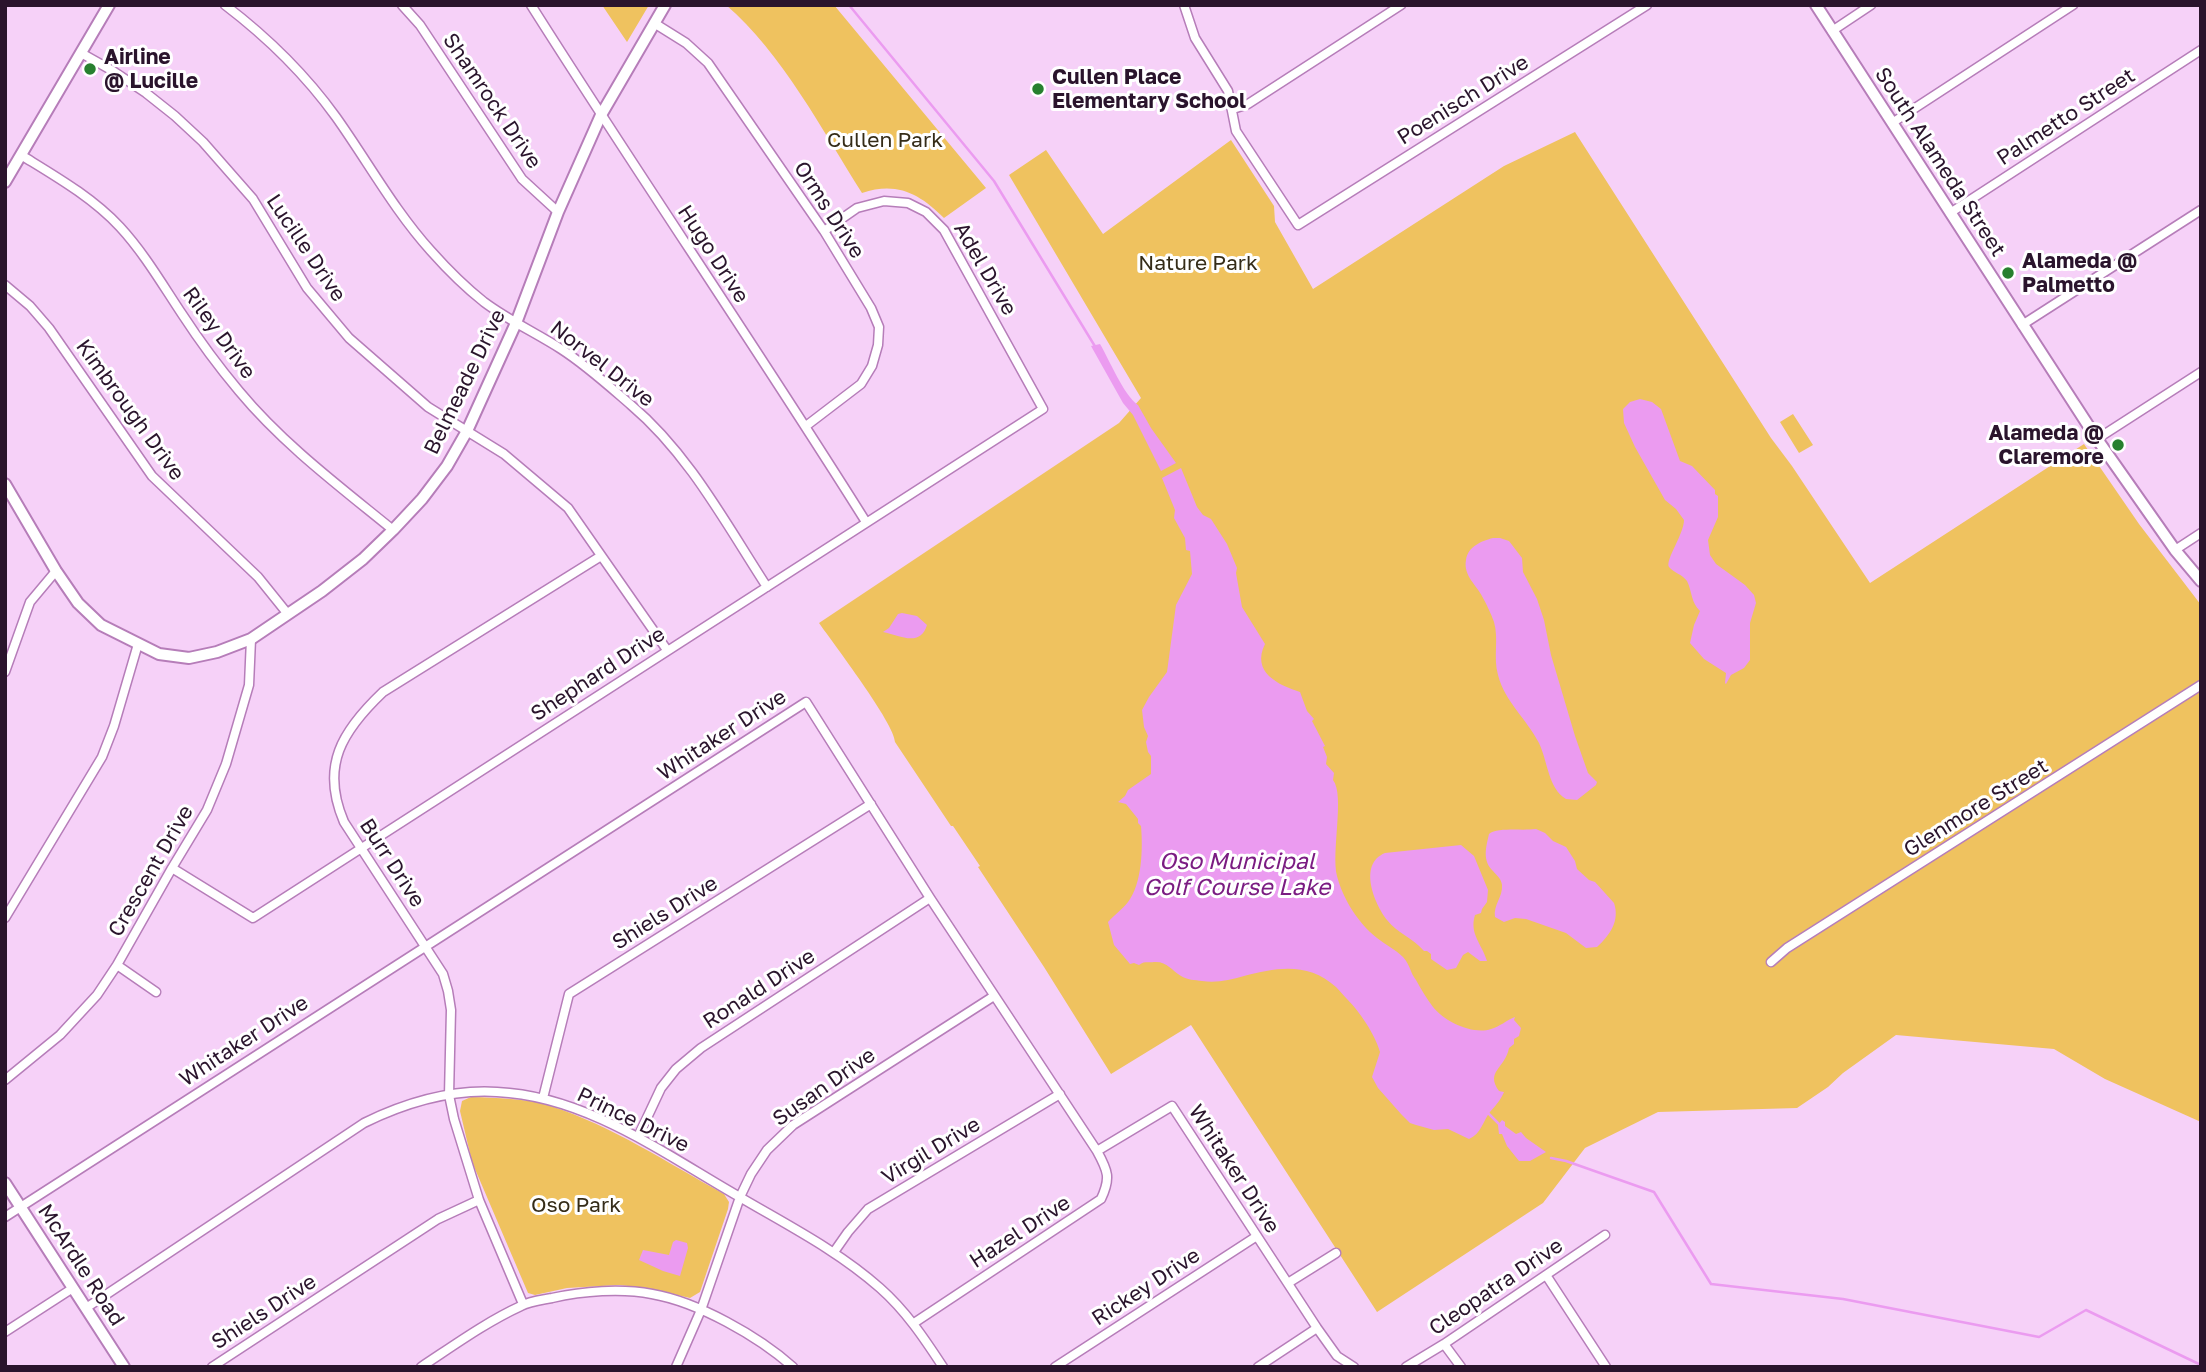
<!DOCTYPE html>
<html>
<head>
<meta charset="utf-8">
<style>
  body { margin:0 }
  #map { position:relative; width:2206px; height:1372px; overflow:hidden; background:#f6d1f8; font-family:"Golos Text",sans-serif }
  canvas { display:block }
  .frame { position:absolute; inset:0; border:7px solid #2a142c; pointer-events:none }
</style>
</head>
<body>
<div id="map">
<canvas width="2206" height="1372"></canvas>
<div class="frame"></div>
</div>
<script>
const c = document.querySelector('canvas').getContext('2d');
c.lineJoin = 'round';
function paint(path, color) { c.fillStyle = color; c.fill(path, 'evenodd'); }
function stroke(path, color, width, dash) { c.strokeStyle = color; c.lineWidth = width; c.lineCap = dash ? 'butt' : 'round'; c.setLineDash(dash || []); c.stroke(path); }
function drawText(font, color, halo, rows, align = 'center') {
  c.font = font + ' "Golos Text",sans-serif'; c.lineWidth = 6; c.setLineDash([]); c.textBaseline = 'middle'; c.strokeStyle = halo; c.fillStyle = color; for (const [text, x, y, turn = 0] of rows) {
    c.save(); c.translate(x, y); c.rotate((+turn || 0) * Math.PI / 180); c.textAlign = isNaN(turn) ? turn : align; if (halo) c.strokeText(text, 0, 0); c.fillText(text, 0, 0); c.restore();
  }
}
const green = new Path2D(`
  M602,5h47l-22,37z
  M726,5h108l152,183 -42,30c-24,-24 -47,-37 -82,-25 -40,-63 -80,-140 -136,-188z
  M1575,132l196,306 21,28 78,117 214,-139 55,80 62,81v517l-96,-43 -51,-30 -158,-14 -53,38 -15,14 -31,21 -139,4 -73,36 -42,55 -166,109 -186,-287 -80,49 -67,-107 -66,-100 2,-1 -27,-40h-2l-56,-84c0,-18 -62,-99 -76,-119l300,-200 22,-25 -132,-223 37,-25 57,84 128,-94 43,66 1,16 38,67 191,-123z
  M1793,414l20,31 -14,8 -19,-31z
  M471,1097c26,1 54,1 80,9 61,20 117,57 173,88l5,8 -1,7 -28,83 -10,6 -43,-10 -28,-3 -52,3 -32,7 -7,-2 -56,-131 -12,-51 2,-10z`);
const water = new Path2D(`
  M1100,344c10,17 23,50 38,61l13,23 25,35 -15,8 -28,-56 -10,-12 -32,-57z
  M1640,399l12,3 9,7 19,52 12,5 23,24v4l3,2v21l-10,23 2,15 6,9 29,21 9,10 2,8 -6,20v37l-6,8 -13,7 -5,9 -1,-1 1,-10 -22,-14 -14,-16 4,-18 6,-14c-9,-8 -8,-20 -13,-30 -5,-7 -13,-8 -18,-14 -4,-7 15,-33 15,-47l-8,-11 -11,-9 -30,-53 -11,-24 -1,-14 7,-7z
  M1181,468l16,39 6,8 8,4 16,25 10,24 -1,5 6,34 23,37c-14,28 13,41 35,48l7,19 7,8 -2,2 13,25 -2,1 4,10 -1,7 8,9 -1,7c12,15 -2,72 4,96 6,23 21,47 40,62 9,7 19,12 26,19 8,9 7,16 13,23 5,9 11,19 17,27 12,15 40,28 58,22 8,-2 16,-9 24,-12l-1,3 7,8 -2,8 -5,3v5l-5,4c-4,21 -24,23 -10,43l5,1c-4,9 -8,13 -14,20 -7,9 -9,22 -21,27l-21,-10 -14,1 -18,-5 -6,-2 -9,-9 -23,-26 -6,-11 8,-25c-5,-18 -21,-41 -33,-53 -4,-4 -7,-8 -11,-12 -27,-25 -59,-20 -92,-11 -14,4 -27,7 -42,5 -7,-1 -15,-1 -21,-5 -10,-6 -14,-15 -27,-14 -7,1 -10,-1 -15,3l-5,-2 -4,1 -16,-19 -6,-23c6,-7 15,-13 20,-20 14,-18 15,-53 13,-76l-3,-3v-4l-12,-15 -8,-2 7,-6 3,-6 23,-16v-18l-3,-4 -2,-10 2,-6 -4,-9 -2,-17 7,-13 18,-25 9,-67 16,-31 -2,-23 -4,-1 -1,-12 -11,-20 1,-8 -13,-32z
  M1493,538h7l9,3 13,17 1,14 14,27 7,21 7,35 24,81 13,37 9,9 -1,3 -19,15 -11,-1c-18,-11 -18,-37 -27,-56 -13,-25 -34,-41 -41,-68 -5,-18 1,-36 -4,-53 -3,-8 -7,-17 -11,-24 -6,-13 -20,-22 -17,-38 2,-14 16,-19 27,-22z
  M902,613l15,3 10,9c-7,23 -28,10 -44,7l6,-4 9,-14z
  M1536,829l9,4 8,8 13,6 9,14 2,8 12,11 6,2 19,21c6,18 -4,32 -17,44l-11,1 -20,-15 -40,-14 -11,-1 -11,4 -9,-5c-2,-12 8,-20 7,-32 -1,-7 -5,-9 -9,-14 -11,-10 -7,-24 -4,-37 9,-7 33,-3 47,-5z
  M1461,845l13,11 14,34 -1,12 -5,7 -1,4 -6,2c-6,19 7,29 12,46h-7l-12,-9 -5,3 -7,13 -9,2 -16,-11v-5l-4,-3h-3c-12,-14 -26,-17 -37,-31 -13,-17 -29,-56 -2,-67z
  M1502,1120l3,2v4l11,8 5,-2 5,6 20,14 -16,9h-11l-12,-15 -5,-12h-3l-1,-9z
  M676,1240l11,3 1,5 -8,28 -17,-5 -24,-11 4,-10 26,5 4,-13z`);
const stream = new Path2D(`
  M849,5l145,176 102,167
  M1488,1113l12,12
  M1551,1158l15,3 88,31 57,92 132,15 196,38 47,-27 115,55`);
const street = new Path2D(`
  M225,5c42,32 80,69 111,112 32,45 58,93 95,134 16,18 34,36 53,51 24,18 52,31 77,47 25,16 48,37 70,56 58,49 95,119 136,182
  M402,5l18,20 102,154 36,33
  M531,5c110,174 226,343 335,517
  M1184,5l11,33 33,53 8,40 62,94 349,-220
  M654,23l32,20 22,20 116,168 47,77 8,19 -1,18 -6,21 -11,18 -55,42
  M1832,31l39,-26
  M81,53l32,18 33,22 29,23 28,26 50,57 54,89 42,50 79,69 76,47 64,54 99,142
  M1233,109l15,-5 153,-99
  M1892,123l181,-118
  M21,155c34,21 71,42 99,72 24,26 42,57 62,87 17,26 36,52 57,77 44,53 100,95 154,139
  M1950,213l251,-163
  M5,285l25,21 19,22 103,148 106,101 29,36
  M2022,325l179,-115
  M2097,439l104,-67
  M2175,550l26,-17
  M5,672l25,-70 26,-31
  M172,868l81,50 790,-509 -99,-179 -18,-18 -18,-9 -24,-2 -27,7 -33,23
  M5,918l97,-161 12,-31 24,-82
  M1771,962l16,-14 414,-263
  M117,965l39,27
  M5,1080l55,-45 37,-40 20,-30 55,-97 35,-58 19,-46 23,-79 2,-46
  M543,1098l26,-104 302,-190
  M638,1137l23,-49 15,-19 25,-21 229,-150
  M1097,1151l75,-45 145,222 20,28 17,11
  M5,1217l801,-515 124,196 167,253c11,20 14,27 4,48l-187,124
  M834,1252l14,-20 20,-23 192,-115
  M1546,1275l60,92
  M1288,1283l48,-30
  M523,1304l-44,-104 -25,-81 -5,-24 2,-85 -3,-19 -5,-17 -99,-152c-24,-56 -2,-91 39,-130l218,-136
  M86,1308l278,-185c41,-20 86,-34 133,-31 89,4 166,61 241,104 49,29 99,54 142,92 26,23 44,50 63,79
  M5,1332l68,-44
  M1444,1344l17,23
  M212,1367l226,-148 41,-19
  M421,1367c32,-21 65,-45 100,-61 9,-5 21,-6 31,-8 31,-7 69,-10 100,-4 46,8 106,42 141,73
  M676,1367l25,-57 39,-113 11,-23 16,-24 26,-25 201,-129
  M1055,1367l202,-131
  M1258,1367l59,-39
  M1406,1367l38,-23 161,-109`);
const secondary = new Path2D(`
  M1816,5l281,434 78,111 26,31
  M5,182l104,-177
  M5,484l51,87 22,32 23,22 58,29 30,4 28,-6 34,-13 71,-48 41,-32 30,-29 29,-31 25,-33 20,-35 49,-108 42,-111 43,-97 64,-110
  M5,1183l119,184`);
const markers = [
  [90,69,7,"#27802f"],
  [1038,89,7,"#27802f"],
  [2008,273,7,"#27802f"],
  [2118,445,7,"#27802f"]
];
const poiNames = [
  ["Airline",104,57],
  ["@ Lucille",104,81],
  ["Cullen Place",1052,77],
  ["Elementary School",1052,101],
  ["Alameda @",2022,261],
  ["Palmetto",2022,285],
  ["Alameda @",2104,433,"right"],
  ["Claremore",2104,457,"right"]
];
const streetNames = [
  ["Poenisch Drive",1463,100,-32],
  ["Shamrock Drive",492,101,56],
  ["Palmetto Street",2066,117,-33],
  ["South Alameda Street",1940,162,57],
  ["Orms Drive",829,210,57],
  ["Lucille Drive",306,248,56],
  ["Hugo Drive",713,254,57],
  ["Adel Drive",985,269,60],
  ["Riley Drive",219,333,54],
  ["Norvel Drive",602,364,38],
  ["Belmeade Drive",465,382,-64],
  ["Kimbrough Drive",130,410,54],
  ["Shephard Drive",598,674,-33],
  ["Whitaker Drive",722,735,-33],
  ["Glenmore Street",1976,808,-32],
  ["Burr Drive",392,863,57],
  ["Crescent Drive",151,871,-60],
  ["Shiels Drive",665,913,-32],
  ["Ronald Drive",759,989,-33],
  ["Whitaker Drive",244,1041,-33],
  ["Susan Drive",824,1087,-35],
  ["Prince Drive",633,1120,26],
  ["Virgil Drive",931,1151,-31],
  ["Whitaker Drive",1234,1169,57],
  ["Hazel Drive",1020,1232,-33],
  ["McArdle Road",81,1265,57],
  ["Rickey Drive",1146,1287,-33],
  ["Cleopatra Drive",1496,1287,-34],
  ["Shiels Drive",264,1312,-33]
];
const parkNames = [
  ["Cullen Park",885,140],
  ["Nature Park",1198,263],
  ["Oso Park",576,1205]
];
const waterNames = [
  ["Oso Municipal",1237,862],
  ["Golf Course Lake",1237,888]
];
paint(green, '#efc25f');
paint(water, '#eb9bf0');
stroke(stream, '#eb9bf0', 2.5);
stroke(street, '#b67db9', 11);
stroke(secondary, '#b67db9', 14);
stroke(street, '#fff', 8);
stroke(secondary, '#fff', 10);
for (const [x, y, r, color] of markers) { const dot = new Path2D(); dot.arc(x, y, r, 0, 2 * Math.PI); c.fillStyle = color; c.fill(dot); stroke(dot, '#fff', 2.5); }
drawText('bold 21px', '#2a142c', '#fff', poiNames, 'left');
drawText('21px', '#2a142c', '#fff', streetNames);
drawText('21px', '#352c18', '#fff', parkNames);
drawText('italic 23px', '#7b1c82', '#fff', waterNames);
</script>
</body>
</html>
